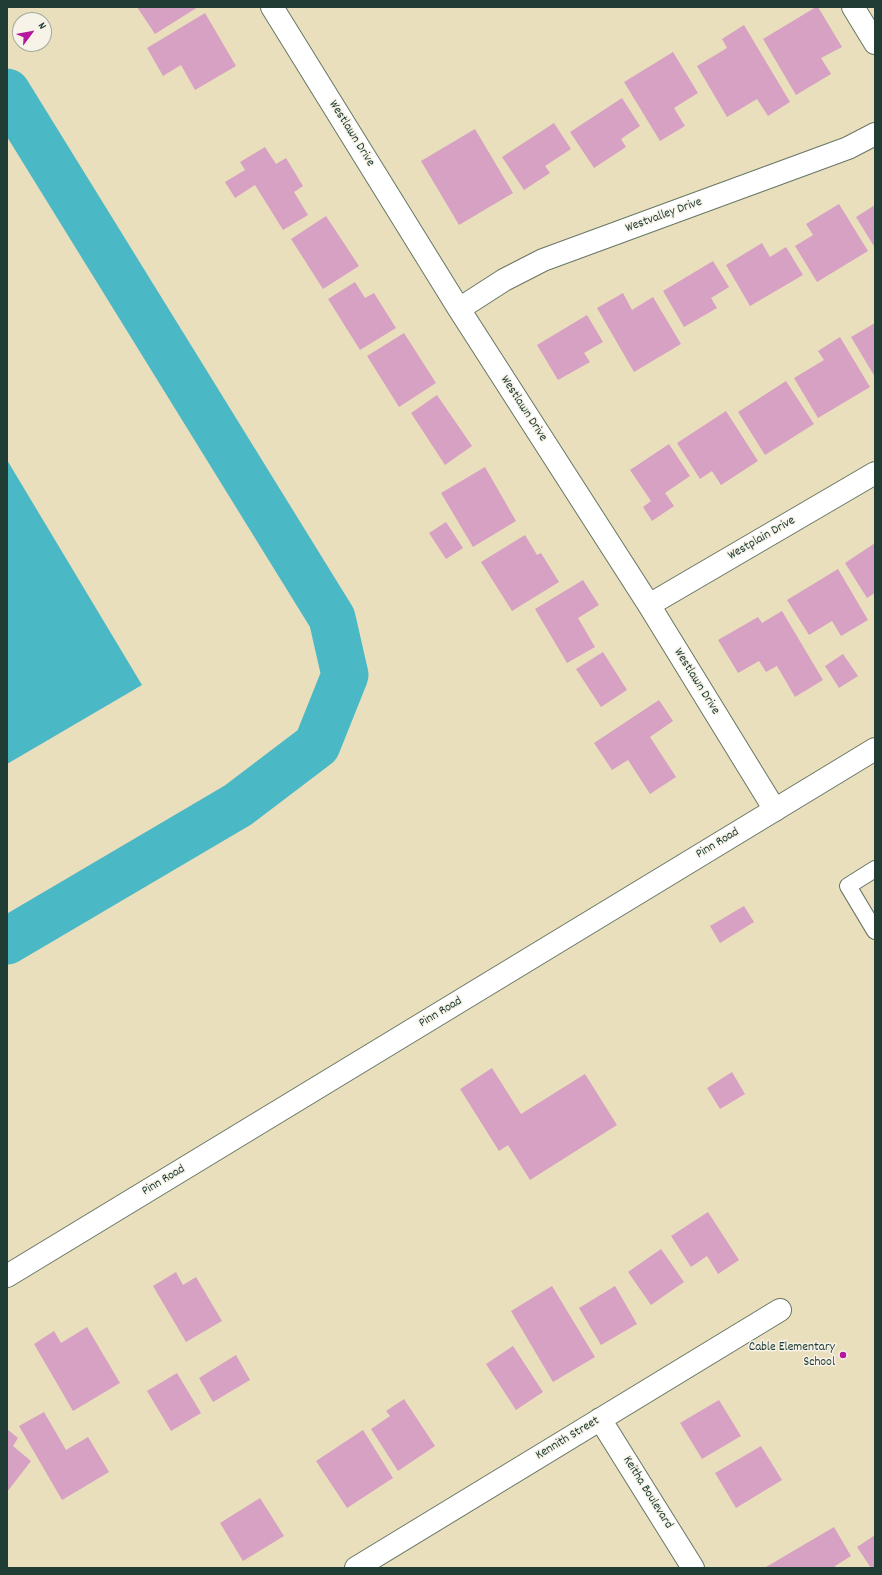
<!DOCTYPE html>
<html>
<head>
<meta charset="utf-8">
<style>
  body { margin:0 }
  #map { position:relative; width:882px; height:1575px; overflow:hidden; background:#eadfbc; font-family:Dekko,sans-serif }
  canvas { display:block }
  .frame { position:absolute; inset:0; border:8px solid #1f3d34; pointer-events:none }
  .north { position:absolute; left:12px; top:12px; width:40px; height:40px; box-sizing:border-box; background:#f7f3e8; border:1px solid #a1aaa0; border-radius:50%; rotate:58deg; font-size:11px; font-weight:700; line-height:16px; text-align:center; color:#1f3d34 }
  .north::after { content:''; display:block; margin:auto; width:14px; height:18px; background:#b5179e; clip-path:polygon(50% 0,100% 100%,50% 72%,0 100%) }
</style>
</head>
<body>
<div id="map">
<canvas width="882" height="1575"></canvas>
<div class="frame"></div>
<div class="north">N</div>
</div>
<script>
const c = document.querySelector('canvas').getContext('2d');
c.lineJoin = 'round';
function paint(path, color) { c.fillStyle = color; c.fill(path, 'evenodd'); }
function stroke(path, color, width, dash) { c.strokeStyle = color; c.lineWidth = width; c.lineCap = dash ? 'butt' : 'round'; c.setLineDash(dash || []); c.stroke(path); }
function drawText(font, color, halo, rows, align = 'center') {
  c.font = font + ' Dekko,sans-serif'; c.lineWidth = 3; c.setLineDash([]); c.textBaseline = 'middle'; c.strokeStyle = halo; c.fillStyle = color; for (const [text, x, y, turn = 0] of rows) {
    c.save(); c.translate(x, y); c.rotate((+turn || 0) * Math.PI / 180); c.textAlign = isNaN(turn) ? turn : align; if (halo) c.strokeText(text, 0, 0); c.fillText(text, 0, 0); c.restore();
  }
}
const water = new Path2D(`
  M7,460l135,225 -135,79z`);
const river = new Path2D(`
  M7,92l325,526 13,57 -28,70 -79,60 -231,136`);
const building = new Path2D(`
  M137,7h61l-43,27z
  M816,7h2l24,40 -21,11 10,16 -35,21 -33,-56z
  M205,13l31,53 -41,24 -14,-25 -18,11 -16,-28z
  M744,25l46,77 -22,14 -11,-17 -30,18 -30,-51 30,-18 -5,-9z
  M673,52l25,41 -24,15 11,18 -25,15 -36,-59z
  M622,98l18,28 -19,13 5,8 -32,21 -24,-36z
  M554,123l17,26 -26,17 5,7 -26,17 -22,-33z
  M475,129l38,64 -54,32 -38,-64z
  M265,147l11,17 10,-6 17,28 -9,6 14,23 -25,15 -28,-45 -20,13 -10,-16 20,-12 -5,-8z
  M839,204l29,47 -51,31 -22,-36 18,-11 -7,-11z
  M875,205v43l-19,-31z
  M326,216l33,50 -36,23 -32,-50z
  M762,243l8,14 16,-10 17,28 -53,31 -24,-41z
  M713,261l16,26 -18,11 6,10 -33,19 -21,-36z
  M355,282l10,16 9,-5 22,35 -36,22 -32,-51z
  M623,293l9,17 21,-13 28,47 -47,28 -37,-64z
  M587,315l16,27 -19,11 6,9 -32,18 -21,-35z
  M875,323v54l-24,-40z
  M404,333l32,50 -37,24 -32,-51z
  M840,337l30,50 -52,31 -24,-40 30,-18 -6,-9z
  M786,381l28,43 -49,31 -27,-43z
  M437,395l35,51 -27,19 -34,-52z
  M726,411l32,50 -37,24 -9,-14 -12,8 -23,-36z
  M669,444l21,32 -25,17 9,13 -22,15 -9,-14 8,-6 -21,-31z
  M485,467l31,54 -43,26 -32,-54z
  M446,522l17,26 -17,11 -17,-26z
  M525,535l12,20 4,-2 18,29 -47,29 -31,-49z
  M875,543v50l-8,5 -22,-35z
  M838,569l30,51 -27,16 -9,-15 -23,14 -22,-35z
  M583,580l16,25 -21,13 17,29 -28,16 -32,-54z
  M782,611l41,69 -28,17 -18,-31 -11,6 -7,-11 -21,12 -20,-33 40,-23 4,6z
  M603,652l24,38 -26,17 -25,-38z
  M843,654l15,22 -19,12 -14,-22z
  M659,700l14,21 -23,16 26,40 -26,17 -22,-34 -16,10 -18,-27z
  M744,906l10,16 -34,21 -10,-17z
  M492,1068l29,46 64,-40 32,51 -87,55 -22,-35 -9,6 -39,-62z
  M732,1072l13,22 -25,15 -13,-21z
  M708,1212l31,48 -21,14 -11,-18 -16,11 -20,-31z
  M661,1249l23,33 -33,23 -23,-33z
  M176,1272l7,13 13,-8 26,44 -36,21 -33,-56z
  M552,1286l43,71 -42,25 -42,-71z
  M615,1286l22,38 -36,21 -22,-37z
  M87,1327l33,56 -47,28 -39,-67 20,-13 7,12z
  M513,1346l30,46 -27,18 -30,-46z
  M236,1355l14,25 -37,22 -14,-24z
  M177,1373l24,40 -30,18 -24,-40z
  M404,1399l31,47 -37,25 -27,-42 19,-13 -4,-5z
  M719,1400l22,36 -39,23 -22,-36z
  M44,1412l22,38 22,-13 21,35 -47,28 -43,-74z
  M7,1429l11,9 -5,8 18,15 -24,31z
  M363,1430l30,48 -46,30 -31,-47z
  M761,1446l21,34 -46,28 -21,-35z
  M260,1498l24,38 -41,25 -23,-38z
  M834,1527l17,29 -16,10 1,2h-69l-1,-1z
  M875,1535v33h-4l-14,-21z`);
const lane = new Path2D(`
  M875,869l-27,17 27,45`);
const street = new Path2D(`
  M272,7l187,302 190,296 126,205
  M853,7l22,36
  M459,309l45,-29 39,-20 305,-112 27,-14
  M649,605l226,-132
  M600,1419l93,149
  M356,1568l424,-258`);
const secondary = new Path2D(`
  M7,1276l868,-527`);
const markers = [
  [843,1355,4,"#b5179e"]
];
const streetNames = [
  ["Westlawn Drive",351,134,58],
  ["Westvalley Drive",664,216,-20],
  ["Westlawn Drive",523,409,57],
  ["Westplain Drive",762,539,-30],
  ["Westlawn Drive",696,682,58],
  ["Pinn Road",718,844,-31],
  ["Pinn Road",441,1013,-31],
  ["Pinn Road",164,1181,-31],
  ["Kennith Street",568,1439,-31],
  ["Keitha Boulevard",647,1493,58]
];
const poiNames = [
  ["Cable Elementary",835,1348],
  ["School",835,1363]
];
paint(water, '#4bb8c6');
stroke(river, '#4bb8c6', 47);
paint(building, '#d6a1c3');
stroke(lane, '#667664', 18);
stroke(street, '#667664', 24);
stroke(secondary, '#667664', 24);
stroke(lane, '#fff', 16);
stroke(street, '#fff', 22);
stroke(secondary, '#fff', 22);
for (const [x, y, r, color] of markers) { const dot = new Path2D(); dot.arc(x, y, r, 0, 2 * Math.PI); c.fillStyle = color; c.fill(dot); stroke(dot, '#f7f3e8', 1.5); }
drawText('13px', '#1f3d34', '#f7f3e8', streetNames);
drawText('13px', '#1f3d34', '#f7f3e8', poiNames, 'right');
</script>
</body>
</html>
